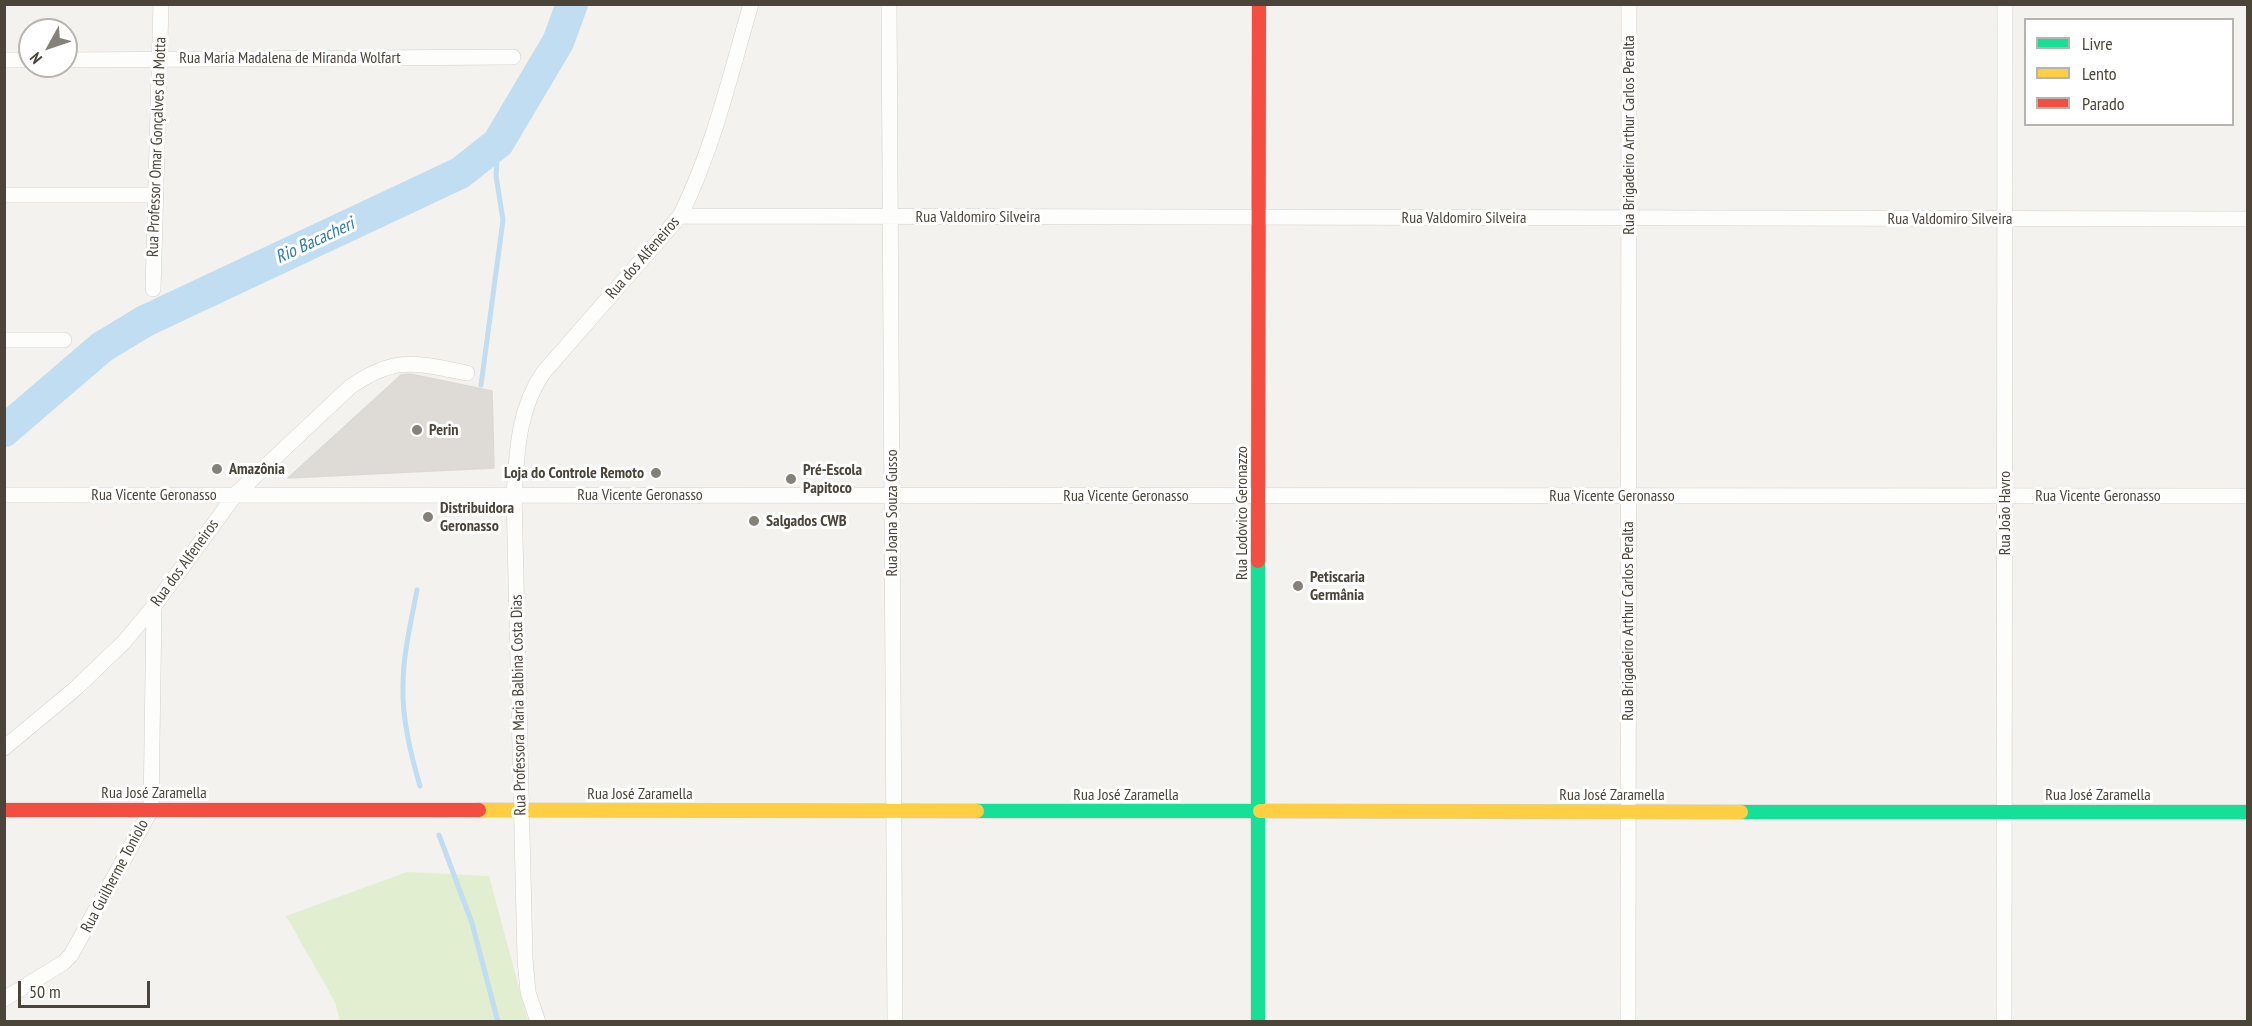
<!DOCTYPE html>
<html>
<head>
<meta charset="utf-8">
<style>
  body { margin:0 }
  #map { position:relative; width:2252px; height:1026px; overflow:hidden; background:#f4f2ee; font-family:"PT Sans Narrow",sans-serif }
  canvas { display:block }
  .frame { position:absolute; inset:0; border:6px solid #4b4439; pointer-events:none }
  .legend { position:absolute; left:2024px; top:18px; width:210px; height:108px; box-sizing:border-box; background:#fff; border:2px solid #b7b4b0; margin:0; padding:8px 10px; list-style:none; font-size:18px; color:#4b4439 }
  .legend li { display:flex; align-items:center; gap:12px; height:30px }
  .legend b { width:30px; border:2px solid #b7b4b0 }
  .north { position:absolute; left:18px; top:18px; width:60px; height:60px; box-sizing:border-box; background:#fff; border:2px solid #b7b4b0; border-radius:50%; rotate:230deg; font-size:16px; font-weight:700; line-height:24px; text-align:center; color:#4b4439 }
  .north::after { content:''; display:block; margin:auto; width:21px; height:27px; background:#868178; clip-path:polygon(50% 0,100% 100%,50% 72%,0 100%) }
  .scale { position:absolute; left:18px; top:981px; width:132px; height:27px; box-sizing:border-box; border:3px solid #4b4439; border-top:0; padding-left:8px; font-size:18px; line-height:21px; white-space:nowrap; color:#4b4439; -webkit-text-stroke:4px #fff; paint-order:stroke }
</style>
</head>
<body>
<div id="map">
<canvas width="2252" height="1026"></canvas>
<div class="frame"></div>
<ul class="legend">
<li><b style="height:8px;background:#16e098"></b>Livre</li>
<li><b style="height:8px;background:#ffcf43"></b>Lento</li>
<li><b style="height:8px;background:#f24e42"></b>Parado</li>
</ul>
<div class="north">N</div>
<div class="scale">50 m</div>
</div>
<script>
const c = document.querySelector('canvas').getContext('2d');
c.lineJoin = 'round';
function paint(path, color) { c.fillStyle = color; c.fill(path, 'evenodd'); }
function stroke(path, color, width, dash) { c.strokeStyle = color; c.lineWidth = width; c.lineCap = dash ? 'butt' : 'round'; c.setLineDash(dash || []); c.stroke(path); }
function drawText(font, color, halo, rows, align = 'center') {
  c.font = font + ' "PT Sans Narrow",sans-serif'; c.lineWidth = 6; c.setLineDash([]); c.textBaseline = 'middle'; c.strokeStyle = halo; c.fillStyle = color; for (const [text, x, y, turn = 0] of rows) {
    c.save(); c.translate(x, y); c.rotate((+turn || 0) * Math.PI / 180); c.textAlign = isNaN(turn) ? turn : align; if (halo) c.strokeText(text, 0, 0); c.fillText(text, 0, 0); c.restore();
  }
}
const green = new Path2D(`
  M407,872l82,4 39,145h-188l-5,-19 -49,-86z`);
const stream = new Path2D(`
  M481,385l22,-165 -7,-44 2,-33
  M417,590c-6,32 -14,64 -14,96 -1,34 8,69 17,100
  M439,835l33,88 26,99`);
const river = new Path2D(`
  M4,431l98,-84 43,-26 315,-148 38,-30 60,-101 14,-38`);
const building = new Path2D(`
  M410,374l82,17 2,77 -206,10 113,-103z`);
const street = new Path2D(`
  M889,4l6,1018
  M4,60h26
  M66,60l447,-3
  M4,195h152
  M680,216l1568,3
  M153,289l8,-285
  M4,340h60
  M4,495l2244,1
  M4,748l71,-59 49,-47 30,-36 81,-111 115,-108c46,-32 65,-24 117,-14
  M4,999l59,-36 8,-8 80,-145 3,-204
  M538,1022l-10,-30 -3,-33 -11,-464c3,-44 4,-85 29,-122l137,-157c33,-66 50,-140 71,-212
  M1628,1022l1,-1018
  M2004,1022l1,-1018`);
const fast = new Path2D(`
  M977,811h283
  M1741,812h507
  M1258,1022v-461`);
const slow = new Path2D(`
  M479,810l498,1
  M1260,811l481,1`);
const jam = new Path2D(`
  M1258,561l1,-557
  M4,810h475`);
const markers = [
  [417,430,6,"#868178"],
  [217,469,6,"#868178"],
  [656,473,6,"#868178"],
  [791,479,6,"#868178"],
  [428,517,6,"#868178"],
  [754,521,6,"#868178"],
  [1298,586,6,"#868178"]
];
const streetNames = [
  ["Rua Maria Madalena de Miranda Wolfart",290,58],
  ["Rua Brigadeiro Arthur Carlos Peralta",1629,135,-90],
  ["Rua Professor Omar Gonçalves da Motta",157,147,-88],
  ["Rua Valdomiro Silveira",978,217],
  ["Rua Valdomiro Silveira",1464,218],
  ["Rua Valdomiro Silveira",1950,219],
  ["Rua dos Alfeneiros",643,258,-49],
  ["Rua Vicente Geronasso",154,495],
  ["Rua Vicente Geronasso",640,495],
  ["Rua Vicente Geronasso",1126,496],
  ["Rua Vicente Geronasso",1612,496],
  ["Rua Vicente Geronasso",2098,496],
  ["Rua Joana Souza Gusso",892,513,-90],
  ["Rua Lodovico Geronazzo",1242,513,-90],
  ["Rua João Havro",2005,513,-90],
  ["Rua dos Alfeneiros",185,563,-54],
  ["Rua Brigadeiro Arthur Carlos Peralta",1628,621,-90],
  ["Rua Professora Maria Balbina Costa Dias",519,705,-91],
  ["Rua José Zaramella",154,793],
  ["Rua José Zaramella",640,794],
  ["Rua José Zaramella",1126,795],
  ["Rua José Zaramella",1612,795],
  ["Rua José Zaramella",2098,795],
  ["Rua Guilherme Toniolo",115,876,-62]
];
const poiNames = [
  ["Perin",429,430],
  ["Amazônia",229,469],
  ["Pré-Escola",803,470],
  ["Papitoco",803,488],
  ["Loja do Controle Remoto",644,473,"right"],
  ["Distribuidora",440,508],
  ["Geronasso",440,526],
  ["Salgados CWB",766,521],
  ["Petiscaria",1310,577],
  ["Germânia",1310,595]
];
const waterNames = [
  ["Rio Bacacheri",315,241,-25]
];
paint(green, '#e1eecf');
stroke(stream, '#c0ddf1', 5);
stroke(river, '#c0ddf1', 32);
paint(building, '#dedbd6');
stroke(building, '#dcd9d4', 1.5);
stroke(street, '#d2d0cb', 16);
stroke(fast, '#d3cfc5', 15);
stroke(slow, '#d3cfc5', 15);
stroke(jam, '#d3cfc5', 15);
stroke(street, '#fdfdfc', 15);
stroke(fast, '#16e098', 14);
stroke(slow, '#ffcf43', 14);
stroke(jam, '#f24e42', 14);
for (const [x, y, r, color] of markers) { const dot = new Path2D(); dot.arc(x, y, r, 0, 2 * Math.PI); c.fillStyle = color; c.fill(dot); stroke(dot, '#fff', 2); }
drawText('16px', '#4b4439', '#fff', streetNames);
drawText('bold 16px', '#4b4439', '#fff', poiNames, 'left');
drawText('italic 18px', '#2e7ab2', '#fff', waterNames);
</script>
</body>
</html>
